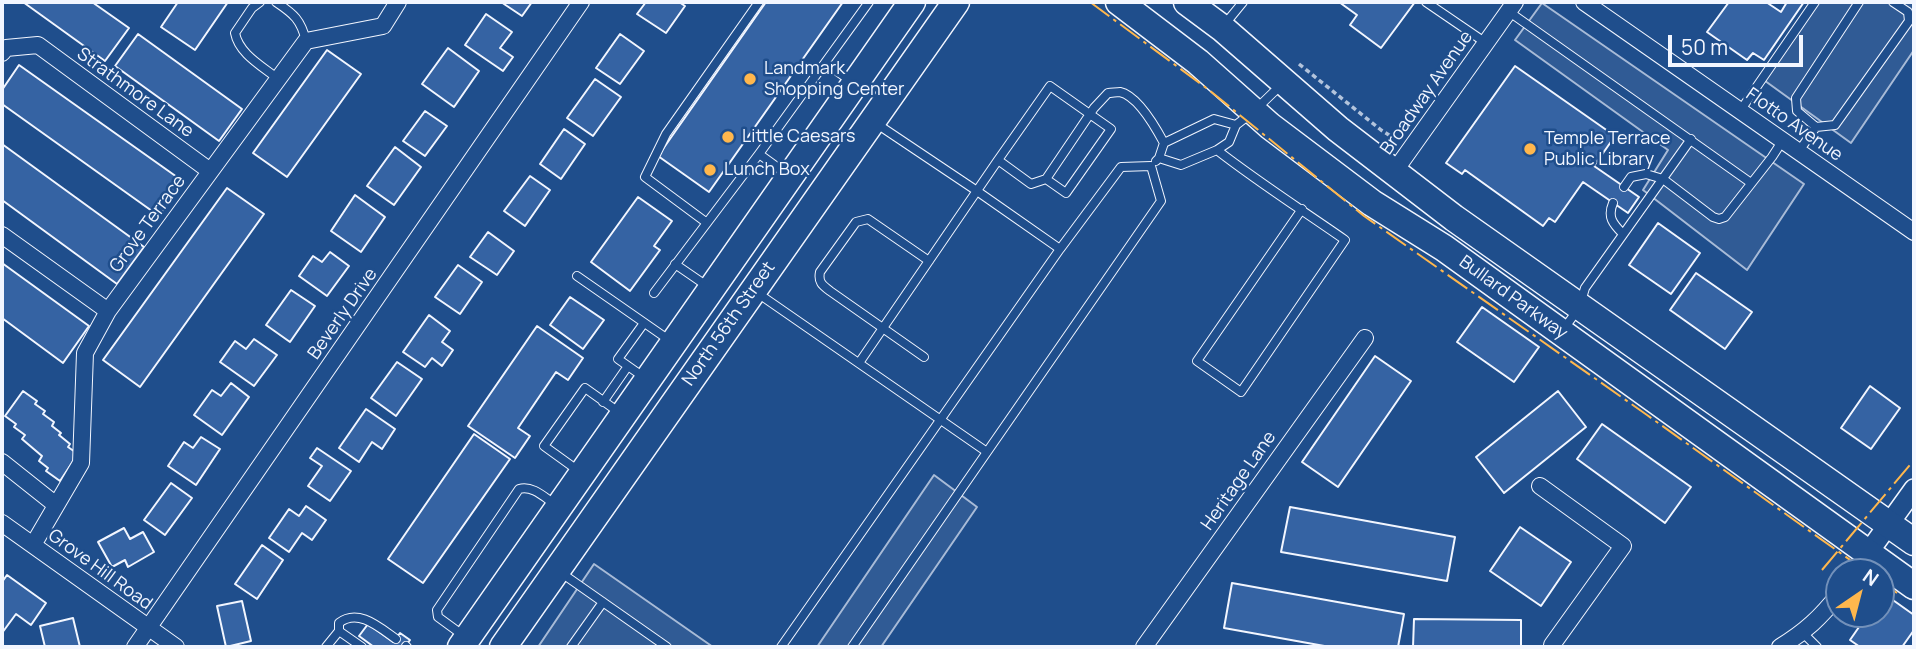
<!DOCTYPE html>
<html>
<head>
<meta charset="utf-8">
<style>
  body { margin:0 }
  #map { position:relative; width:1916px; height:649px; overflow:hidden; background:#1f4e8c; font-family:Manrope,sans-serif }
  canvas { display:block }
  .frame { position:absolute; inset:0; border:4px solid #f2f6ff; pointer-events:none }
  .north { position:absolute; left:1825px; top:558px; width:70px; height:70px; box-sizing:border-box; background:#1f4e8c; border:2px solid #7391ba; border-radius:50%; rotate:35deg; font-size:19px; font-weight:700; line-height:28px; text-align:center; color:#f2f6ff }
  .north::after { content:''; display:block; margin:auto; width:24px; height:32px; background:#ffb74d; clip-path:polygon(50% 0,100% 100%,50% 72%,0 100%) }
  .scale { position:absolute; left:1668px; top:35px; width:135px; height:32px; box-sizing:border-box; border:4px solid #f2f6ff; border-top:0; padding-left:9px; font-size:21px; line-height:24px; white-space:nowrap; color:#f2f6ff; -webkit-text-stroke:5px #1f4e8c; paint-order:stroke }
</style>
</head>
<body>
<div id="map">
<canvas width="1916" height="649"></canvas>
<div class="frame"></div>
<div class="north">N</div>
<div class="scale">50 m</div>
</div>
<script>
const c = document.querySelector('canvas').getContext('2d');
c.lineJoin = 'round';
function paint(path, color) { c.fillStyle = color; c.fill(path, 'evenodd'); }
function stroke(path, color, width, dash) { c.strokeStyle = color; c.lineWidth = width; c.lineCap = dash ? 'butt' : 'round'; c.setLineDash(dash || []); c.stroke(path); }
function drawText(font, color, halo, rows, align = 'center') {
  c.font = font + ' Manrope,sans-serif'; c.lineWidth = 5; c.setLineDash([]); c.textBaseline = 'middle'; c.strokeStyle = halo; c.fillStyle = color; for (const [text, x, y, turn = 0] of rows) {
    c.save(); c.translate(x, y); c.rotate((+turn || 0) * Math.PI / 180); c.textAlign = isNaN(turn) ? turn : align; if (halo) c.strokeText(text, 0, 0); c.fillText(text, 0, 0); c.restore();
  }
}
const parking = new Path2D(`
  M1815,2h99v48l-63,93 -90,-65z
  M1542,3l262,181 -57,86 -104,-80 25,-40 -153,-110z
  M934,475l43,32 -96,140h-64z
  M594,564l119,83h-175z`);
const building = new Path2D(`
  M23,2h69l37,26 -24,33z
  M178,2h50l-33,48 -34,-23z
  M501,2h31l-10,14z
  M646,2h33l6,4 -19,27 -29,-19z
  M766,2h77l-134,190 -51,-36z
  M1339,2h76l-34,46 -31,-23 7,-10z
  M1729,2h37l15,10 6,-10h17l-40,58 -11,-7 -6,7 -40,-28z
  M486,14l26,18 -12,16 13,9 -10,14 -38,-26z
  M138,34l104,75 -23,32 -104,-75z
  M620,34l24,17 -24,33 -24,-16z
  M448,48l31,23 -25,36 -32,-23z
  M327,50l34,24 -74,103 -34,-24z
  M19,65l165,117 -25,34 -157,-112v-14z
  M1515,66l100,70 -21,30 45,31 -11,16 -45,-31 -28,40 -6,-4 -6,8 -78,-56 -3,4 -16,-11z
  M595,79l26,18 -28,39 -26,-18z
  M425,111l22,15 -22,30 -22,-15z
  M564,129l21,15 -24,35 -21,-15z
  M2,144l142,103 -27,37 -115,-84z
  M395,147l26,20 -27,38 -27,-19z
  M530,176l20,14 -25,36 -21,-15z
  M227,188l37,26 -124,173 -37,-27z
  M355,195l30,22 -24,35 -30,-21z
  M638,197l34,24 -18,25 6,4 -30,41 -39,-29z
  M1658,223l42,30 -29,41 -42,-29z
  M488,232l26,19 -17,24 -27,-18z
  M330,252l19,14 -22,30 -28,-20 14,-20 9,6z
  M2,263l87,63 -26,37 -61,-45z
  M458,265l24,17 -22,32 -25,-17z
  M1696,273l56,39 -27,37 -55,-39z
  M291,290l24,16 -25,36 -24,-17z
  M570,297l34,23 -21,29 -33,-24z
  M1482,307l57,40 -25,35 -57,-40z
  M429,315l21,16 -8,11 11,8 -11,16 -10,-8 -7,9 -22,-15z
  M537,326l46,32 -15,22 -12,-8 -38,56 12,8 -15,22 -47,-32z
  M254,339l23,16 -23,31 -34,-24 15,-21 11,8z
  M1375,356l36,25 -73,106 -36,-25z
  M397,362l25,17 -26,37 -25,-18z
  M231,383l18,14 -27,38 -28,-20 18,-25 9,6z
  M1870,386l30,22 -29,41 -30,-21z
  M23,391l14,10 -2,3 10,7 -2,3 11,8 -2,4 9,7 -2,2 11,9 -2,3 10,7 -18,27 -14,-10 2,-3 -9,-7 3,-5 -20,-17 3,-4 -11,-8 2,-3 -11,-8z
  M1558,391l28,36 -82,66 -28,-36z
  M366,409l29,20 -13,20 -10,-7 -13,20 -20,-14z
  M1602,424l89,63 -26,36 -88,-64z
  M474,434l36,25 -87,124 -35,-24z
  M201,437l19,12 -24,36 -28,-19 16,-24 9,6z
  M317,448l34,23 -21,30 -22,-15 14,-20 -12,-8z
  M171,483l21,15 -27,37 -21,-15z
  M306,506l20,14 -14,20 -10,-7 -13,19 -20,-14 20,-29 10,7z
  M1290,507l165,30 -8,44 -166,-29z
  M1520,527l51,35 -30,44 -51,-35z
  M124,528l6,11 13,-7 11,20 -26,15 -3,-7 -13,7 -14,-25z
  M262,545l21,15 -26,39 -22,-15z
  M7,575l39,28 -15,22 -15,-11 -14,19v-51z
  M1232,583l172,31 -6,33h-68l-106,-19z
  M1883,593l31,22v15l-12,17h-42l-10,-7 18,-26h13v-18z
  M242,601l9,40 -25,6 -9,-41z
  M73,618l7,29h-35l-5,-21z
  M1414,619l107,1v27h-108z
  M368,624l25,18 7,-9 10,7 -5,7h-31l-15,-11z`);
const path = new Path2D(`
  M1299,64l82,66 16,10`);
const service = new Path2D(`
  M260,2l-8,6 -17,25c4,21 27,33 43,46
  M276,2c18,12 25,18 30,39
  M1426,2l60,41
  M1859,2l-63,96 1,13 19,16 19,-2 74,-104 -1,-9 -15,-10
  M1508,11l243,172
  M1225,24l18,-22
  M825,63l26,18
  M1740,111l75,-109
  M877,124l100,67 83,58
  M1217,150c41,32 85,60 128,90l-104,152 -44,-31 105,-152
  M1799,151l17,-24
  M759,154l29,21
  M1159,158l22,7 36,-15 12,-8 7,-17 17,-13 28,-27
  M998,160l52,-74 61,43 -45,64 -20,-14
  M1156,161l3,-3 5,-15 50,-24 22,6
  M1624,187l7,-10 15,-3 17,5 50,38 6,2 6,-2 47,-60 11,-17
  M1613,203c-6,14 0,21 10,31
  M707,223l-62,-46 21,-43 93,-132
  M675,264l32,22
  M577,276l92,64
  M756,292l231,160 174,-251 -10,-35 -30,1 -61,82 -279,398
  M654,293l105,-139 110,-152
  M644,323l-26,36 27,19
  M1563,330l16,-22 6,-20 106,-149
  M924,357l-94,-66c-8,-6 -12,-9 -10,-19l36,-50 12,-3 61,42
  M859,363l139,-203 33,24 15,-5 48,-71 14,-15c3,0 9,-1 12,-1 18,4 36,36 44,51
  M603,402l25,-36
  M580,472l-36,-26 41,-58 35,25
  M560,572l107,75
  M339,631v-8c19,-15 40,4 57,16
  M1803,633l14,14
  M464,636l-26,-19 -1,-7 82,-121c14,-4 26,9 37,16
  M406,646l1,1
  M326,647l13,-16 23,16
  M571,647l32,-45
  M852,647l135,-195`);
const minor = new Path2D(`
  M1584,2l330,230
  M2,53l4,-5 32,-3 172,126
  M1394,172l121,-170
  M2,235l106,76
  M2,462l54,43
  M1540,486l83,60 -71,99 2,2
  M2,523l174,124
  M33,545l48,-82 4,-110 23,-42 198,-270 77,-15 15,-24
  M1854,572l14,-19
  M135,647l446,-645
  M1144,647l221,-309
  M1780,647c25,-15 41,-30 59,-53`);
const tertiary = new Path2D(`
  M1868,553l46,-64`);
const primary = new Path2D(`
  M1119,2l79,60 72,64 102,77 72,45 470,338
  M1187,2l35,26 116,101 116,89 460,324
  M461,647l451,-645
  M503,647l453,-645`);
const power = new Path2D(`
  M1090,2l119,88 155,126 283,199 220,157
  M1822,570l92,-110
  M1881,582l16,11`);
const markers = [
  [750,79,7,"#ffb74d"],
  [728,137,7,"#ffb74d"],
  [1530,149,7,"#ffb74d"],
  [710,170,7,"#ffb74d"]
];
const poiNames = [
  ["Landmark",764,69],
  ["Shopping Center",764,90],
  ["Little Caesars",742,137],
  ["Temple Terrace",1544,139],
  ["Public Library",1544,160],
  ["Lunch Box",724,170]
];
const streetNames = [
  ["Strathmore Lane",135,93,36],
  ["Broadway Avenue",1427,93,-55],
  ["Flotto Avenue",1794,125,35],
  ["Grove Terrace",148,224,-54],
  ["Bullard Parkway",1513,298,36],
  ["Beverly Drive",343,314,-55],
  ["North 56th Street",729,324,-55],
  ["Heritage Lane",1239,481,-55],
  ["Grove Hill Road",100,570,36]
];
paint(parking, '#305b95');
stroke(parking, '#a8bbd7', 2);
paint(building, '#3563a3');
stroke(building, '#f2f6ff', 2);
stroke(service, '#f2f6ff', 10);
stroke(minor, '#f2f6ff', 18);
stroke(tertiary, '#f2f6ff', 22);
stroke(primary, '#f2f6ff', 29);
stroke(path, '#b3c4dc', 3.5, [5, 3.5]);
stroke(service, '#1f4e8c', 8);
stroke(minor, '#1f4e8c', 16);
stroke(tertiary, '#1f4e8c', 19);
stroke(primary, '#1f4e8c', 26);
stroke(power, '#ffb74d', 2, [24, 5, 3.5, 5]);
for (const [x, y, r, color] of markers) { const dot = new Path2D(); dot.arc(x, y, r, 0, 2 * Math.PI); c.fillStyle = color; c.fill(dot); stroke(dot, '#1f4e8c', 2.5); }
drawText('18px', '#f2f6ff', '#1f4e8c', poiNames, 'left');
drawText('18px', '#f2f6ff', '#1f4e8c', streetNames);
</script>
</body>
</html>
